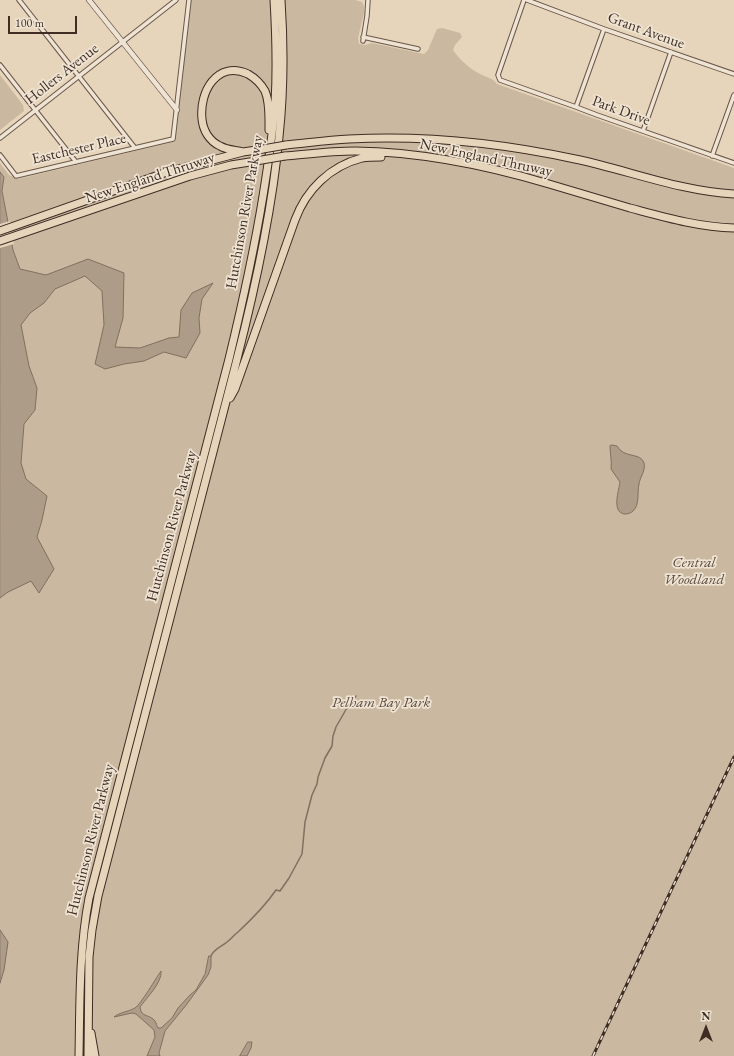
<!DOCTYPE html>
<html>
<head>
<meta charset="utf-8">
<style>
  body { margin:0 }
  #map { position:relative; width:734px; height:1056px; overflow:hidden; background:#e6d5bb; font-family:"EB Garamond",serif }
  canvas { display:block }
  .north { position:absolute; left:686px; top:1008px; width:40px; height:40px; -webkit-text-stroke:3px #efe4d3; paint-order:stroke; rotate:0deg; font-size:11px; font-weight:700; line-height:16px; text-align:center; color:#3f2d24 }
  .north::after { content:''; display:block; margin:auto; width:14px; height:18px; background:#3f2d24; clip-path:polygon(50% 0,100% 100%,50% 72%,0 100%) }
  .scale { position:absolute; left:8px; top:16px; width:69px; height:18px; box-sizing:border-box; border:2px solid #3f2d24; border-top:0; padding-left:5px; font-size:12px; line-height:14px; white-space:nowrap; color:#3f2d24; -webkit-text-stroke:3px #efe4d3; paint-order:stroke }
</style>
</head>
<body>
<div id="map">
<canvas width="734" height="1056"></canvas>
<div class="north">N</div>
<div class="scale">100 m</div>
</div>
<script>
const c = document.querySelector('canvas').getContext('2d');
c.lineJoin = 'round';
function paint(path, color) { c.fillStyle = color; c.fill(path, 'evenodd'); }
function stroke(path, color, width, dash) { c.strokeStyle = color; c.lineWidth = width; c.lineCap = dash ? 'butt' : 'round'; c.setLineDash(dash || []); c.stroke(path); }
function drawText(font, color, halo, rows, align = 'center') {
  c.font = font + ' "EB Garamond",serif'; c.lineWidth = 3.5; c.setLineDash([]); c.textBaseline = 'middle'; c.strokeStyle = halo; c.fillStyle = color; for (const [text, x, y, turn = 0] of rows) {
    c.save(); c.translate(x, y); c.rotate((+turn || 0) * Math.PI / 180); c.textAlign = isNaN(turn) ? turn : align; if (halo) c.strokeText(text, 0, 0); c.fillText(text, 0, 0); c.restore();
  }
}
const green = new Path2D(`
  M191,0h164l7,2 2,4v7l-6,25 1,6 6,1 7,-2 52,11 4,-4 9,-21 5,-1 18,5 2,4 -7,8 -2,5c7,10 16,18 27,24 6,3 13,4 17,10l237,84v888h-734v-572l20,-215 -7,-19 -6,-33 -5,-26 2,-14 -4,-5v-9l9,12 9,4 155,-37 1,-2 1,-3z
  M0,75l23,30 1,6 -24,19z`);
const water = new Path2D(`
  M0,172l4,5 -2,14 5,26 6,33 7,19 26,6 42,-16 36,14 -1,45 -8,29 25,1 29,-10 10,-1 2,-27 11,-17 21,-10 -11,16 -3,19 1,15 -14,25 -22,-6 -20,9 -20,3 -19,5 -10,-5 9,-39 -2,-34 -17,-15 -30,13 -11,14 -14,10 -9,12 8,41 8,22 -2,22 -11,14 -3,39 5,16 21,17 -5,24 -5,17 17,32 -15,24 -8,-12 -23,11 -8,6z
  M612,445l5,1c7,13 24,6 27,17 2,7 -4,14 -5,21 -2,8 1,21 -6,27 -2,2 -5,3 -8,3 -14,-1 -6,-24 -5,-32l-9,-13c1,-8 -1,-15 -1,-23z
  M0,930l8,12 -4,28 -4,13z
  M209,956h2v11l-3,8 -21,29 -22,27 -6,22 1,3h-13l8,-19 -1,-7 -18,-16 -4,-1 -18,4c6,-5 14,-5 21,-9 6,-4 21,-30 26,-37 1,12 -14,26 -21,36 1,11 10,7 15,14 1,1 2,6 3,7h3l11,-10 6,-10 12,-13 6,-5 9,-16z
  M248,1042h4l-1,6 -4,8h-7z`);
const pier = new Path2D(`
  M10,221l4,23 -14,4v-24z`);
const stream = new Path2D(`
  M211,956c3,-7 10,-9 16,-14 4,-3 7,-7 11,-10 14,-13 27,-26 38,-42l4,1 9,-13 13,-24 3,-32 7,-27 5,-11 1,-7 7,-19 7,-12 1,-10 3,-9 12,-21 8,-10`);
const minor = new Path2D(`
  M19,0l116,148
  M524,0l-26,75 2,5 76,27 21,8 137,48
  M527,0l77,29 130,45
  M363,37l55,12
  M363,41l4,-25 1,-16
  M0,65l76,97
  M576,107l28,-78
  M643,131l28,-79
  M0,138l176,-138
  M0,155l16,21 157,-37 16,-139
  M712,156l22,-61`);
const tertiary = new Path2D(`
  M89,0l88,110`);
const motorway = new Path2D(`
  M286,145c21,-2 42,-5 63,-6 76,-4 152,4 226,20 53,11 104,32 159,35
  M243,152c-8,-2 -16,-2 -23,-6 -11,-5 -17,-16 -18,-27 -3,-27 15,-59 46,-45 7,4 13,10 17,17 5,12 4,27 4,39
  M285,156c23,-2 47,-5 70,-5 65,1 131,14 194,33 27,8 54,16 81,24 34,9 68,19 104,20
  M0,231l167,-59 76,-20 20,-3
  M0,241l190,-65 41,-11 25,-4
  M230,398l5,-9 60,-169c11,-30 35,-54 67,-62 6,-1 12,-1 19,-1
  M91,1033l4,23
  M79,1056c1,-53 0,-106 10,-158l140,-539c13,-54 25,-108 34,-163 5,-31 10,-62 12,-93 2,-34 1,-69 -1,-103
  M88,1056l1,-99 3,-27 6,-34 138,-533c19,-74 36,-150 43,-226 5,-46 5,-92 2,-137`);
const rail = new Path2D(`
  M593,1056l141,-299`);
const motorwayBridge = new Path2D(`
  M263,149l23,-4
  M256,161l29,-5`);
const streetNames = [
  ["Grant Avenue",646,31,20],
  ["Hollers Avenue",62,74,-38],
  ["Park Drive",621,111,20],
  ["Eastchester Place",79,149,-13],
  ["New England Thruway",486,158,12],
  ["New England Thruway",150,178,-18],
  ["Hutchinson River Parkway",245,212,-80],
  ["Hutchinson River Parkway",172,526,-75],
  ["Hutchinson River Parkway",91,840,-76]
];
const parkNames = [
  ["Central",694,563],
  ["Woodland",694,580],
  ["Pelham Bay Park",381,703]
];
paint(green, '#cab8a1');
paint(water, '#ad9c88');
stroke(water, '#817060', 1);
paint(pier, '#e6d5bb');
stroke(stream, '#817060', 1.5);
stroke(minor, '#69574a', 5.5);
stroke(tertiary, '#69574a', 6);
stroke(motorway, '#3f2d24', 9);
stroke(minor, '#efe4d3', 3.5);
stroke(tertiary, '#efe4d3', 4.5);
stroke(motorway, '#e6d5bb', 7);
stroke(rail, '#3f2d24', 3);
stroke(rail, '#efe4d3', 1.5, [4.5]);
stroke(motorwayBridge, '#3f2d24', 9, []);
stroke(motorwayBridge, '#e6d5bb', 7);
drawText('15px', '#3f2d24', '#efe4d3', streetNames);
drawText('italic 15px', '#5b493d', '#efe4d3', parkNames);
</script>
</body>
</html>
